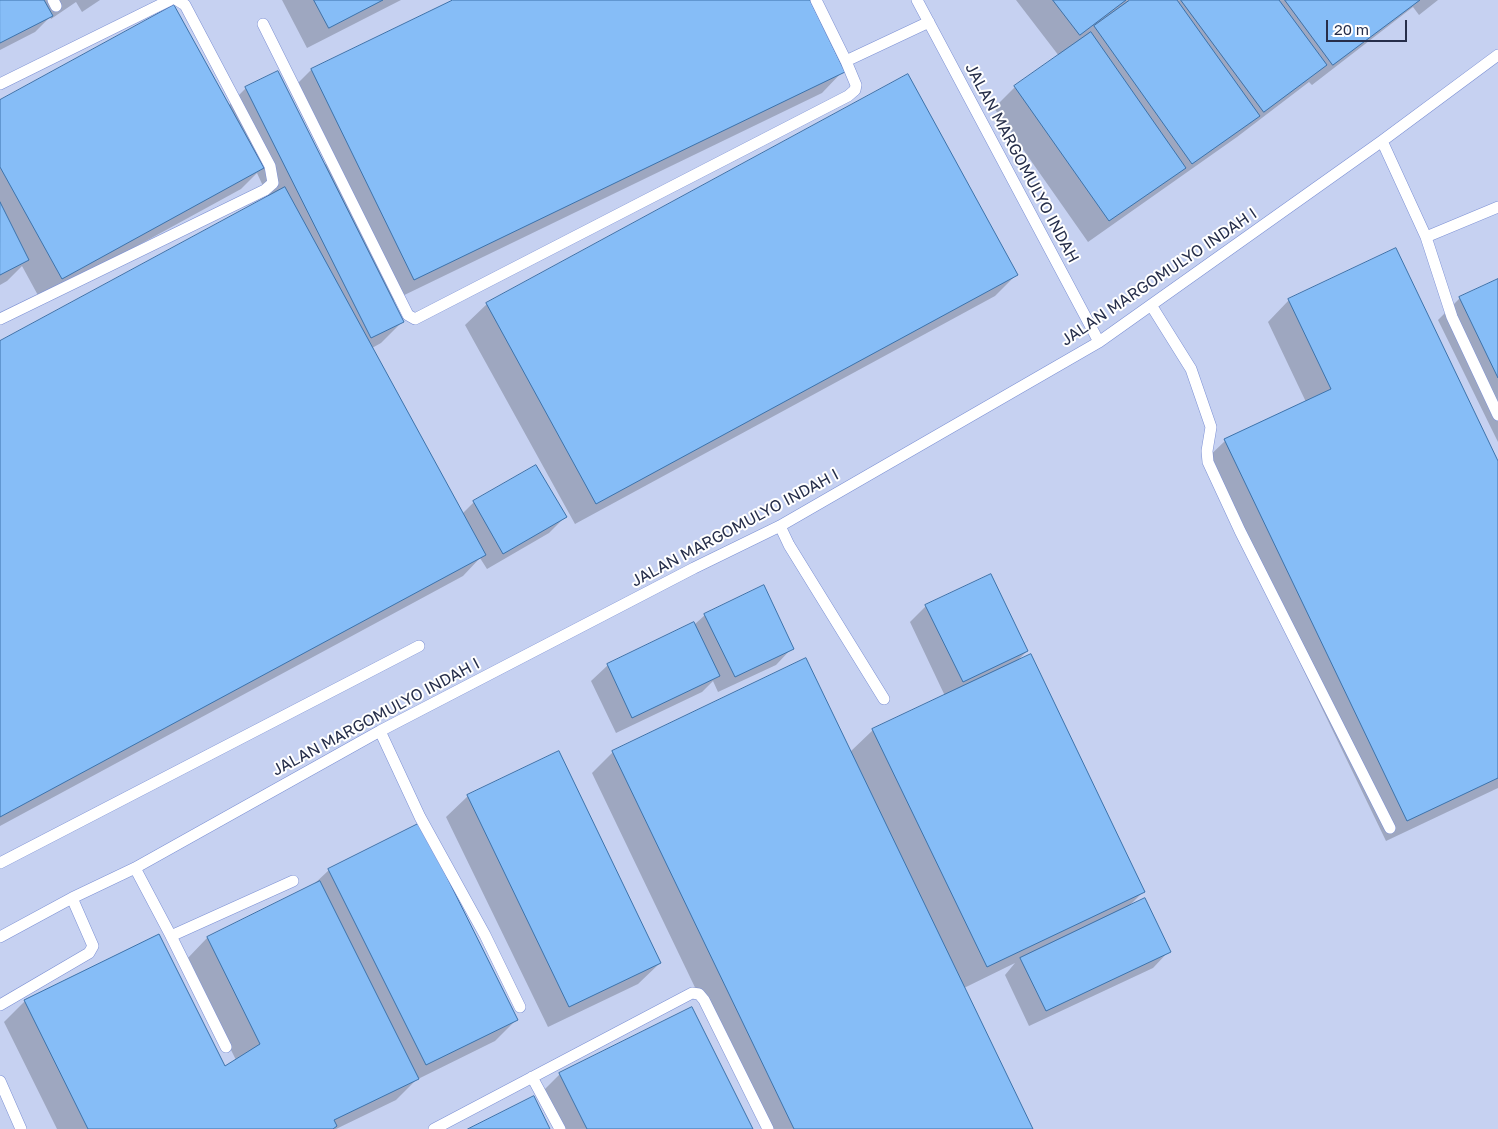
<!DOCTYPE html>
<html>
<head>
<meta charset="utf-8">
<style>
  body { margin:0 }
  #map { position:relative; width:1498px; height:1129px; overflow:hidden; background:#d7e0fe; font-family:"Golos Text",sans-serif }
  canvas { display:block }
  .scale { position:absolute; left:1326px; top:20px; width:81px; height:22px; box-sizing:border-box; border:2px solid #262e4a; border-top:0; padding-left:6px; font-size:15px; line-height:18px; white-space:nowrap; color:#262e4a; -webkit-text-stroke:4px #fff; paint-order:stroke }
</style>
</head>
<body>
<div id="map">
<canvas width="1498" height="1129"></canvas>
<div class="scale">20 m</div>
</div>
<script>
const c = document.querySelector('canvas').getContext('2d');
c.lineJoin = 'round';
function paint(path, color) { c.fillStyle = color; c.fill(path, 'evenodd'); }
function stroke(path, color, width, dash) { c.strokeStyle = color; c.lineWidth = width; c.lineCap = dash ? 'butt' : 'round'; c.setLineDash(dash || []); c.stroke(path); }
function drawText(font, color, halo, rows, align = 'center') {
  c.font = font + ' "Golos Text",sans-serif'; c.lineWidth = 4; c.setLineDash([]); c.textBaseline = 'middle'; c.strokeStyle = halo; c.fillStyle = color; for (const [text, x, y, turn = 0] of rows) {
    c.save(); c.translate(x, y); c.rotate((+turn || 0) * Math.PI / 180); c.textAlign = isNaN(turn) ? turn : align; if (halo) c.strokeText(text, 0, 0); c.fillText(text, 0, 0); c.restore();
  }
}
const built = new Path2D(`
  M0,0h1498v1129h-1498z`);
const shadow = new Path2D(`
  M0,0h100l-18,12 -6,-10 -25,17 -1,-2 -15,15 -35,18z
  M282,0h119l-94,48z
  M455,0h353l35,71 -21,22 -430,208 10,21 -21,21 -9,5 90,166 12,-12 91,15 -16,16 -62,36 -7,-11 -17,18 -463,250v-484l268,-145 -11,-24 -16,16 -201,110 -18,-33 -15,15 -7,4v-184l228,5 18,-18 31,-15 47,92 2,-1 -36,-73 21,-21z
  M1016,0h422l-19,15 -6,-8 -101,78 -3,-3 -72,55 -149,105 -94,-134 21,-21 44,-31z
  M1016,275l-21,21 -420,228 -110,-199 22,-21z
  M1498,280v162l-60,-122 22,-22z
  M1289,300l209,164v324l-112,53 -183,-379 22,-21 81,-39 -38,-80z
  M926,606l101,45 -11,11 128,229 -17,17 42,43 -16,17 -124,58 -24,-51 10,-12 -51,25 67,141h-268l-171,-356 21,-21h237l23,-22 72,-34 -35,-74z
  M705,615l87,33 -16,17 -58,27 -5,-11 -11,11 -86,41 -25,-52 17,-16 86,-40z
  M468,796l192,167 -22,21 -90,43 -102,-210z
  M329,870l187,150 -21,21 -79,39 -20,20 -60,29h-279l-53,-107 21,-21 199,67 12,-8 -50,-100 21,-22 104,-51z
  M560,1074l191,55h-196l-16,-34z`);
const building = new Path2D(`
  M0,0h44l9,16 -53,27z
  M314,0h69l-54,28z
  M453,0h357l35,72 -431,208 -103,-211z
  M1053,0h73l-46,35z
  M1130,0h47l83,116 -68,48 -98,-138z
  M1181,0h98l48,65 -63,47z
  M1285,0h135l-87,65z
  M174,5l90,163 -202,111 -62,-112v-67z
  M1091,32l95,136 -77,53 -95,-135z
  M278,71l126,251 -33,16 -126,-251z
  M908,74l110,201 -422,229 -110,-201z
  M285,187l201,368 -486,262v-476z
  M0,202l29,58 -29,15z
  M1396,248l102,213v317l-91,43 -183,-382 107,-50 -43,-90z
  M1498,279v99l-39,-81z
  M536,465l31,52 -64,37 -30,-53z
  M991,574l37,77 -65,31 -38,-77z
  M764,585l30,64 -59,28 -31,-63z
  M694,622l26,54 -88,42 -25,-54z
  M1031,654l114,238 -158,75 -115,-238z
  M806,658l227,471h-239l-182,-378z
  M559,751l102,212 -92,44 -102,-212z
  M420,823l98,197 -92,45 -98,-196z
  M320,881l99,198 -85,41 3,6 -4,3h-245l-64,-129 135,-66 66,132 35,-22 -53,-107z
  M1145,898l26,54 -125,59 -26,-53z
  M692,1007l61,122h-166l-28,-56z
  M534,1096l16,33h-82z`);
const lane = new Path2D(`
  M53,0l3,6
  M816,0l30,61 83,-39
  M917,0l182,342
  M263,24l145,291 7,4 433,-223 7,-6 1,-5 -10,-24
  M0,84l170,-84
  M1382,141l44,96 72,-30
  M1426,237l26,80 46,98
  M1151,305l40,64 20,58 -4,24 1,11 32,69 150,297
  M0,319l265,-129 8,-7 -3,-17 -85,-161 -8,-5
  M780,526l9,19 95,154
  M380,731l40,86 65,118 35,72
  M0,863l419,-217
  M135,868l36,68 122,-55
  M171,936l55,111
  M0,937l72,-39 63,-30 245,-137 314,-163 86,-42 319,-184 283,-201 116,-86
  M0,1005l89,-52 4,-7 -21,-48
  M532,1077l28,52
  M0,1081l21,48
  M434,1129l258,-136 7,1 5,6 64,129`);
const streetNames = [
  ["JALAN MARGOMULYO INDAH",1022,163,62],
  ["JALAN MARGOMULYO INDAH I",1159,277,-34],
  ["JALAN MARGOMULYO INDAH I",735,528,-28],
  ["JALAN MARGOMULYO INDAH I",376,717,-28]
];
paint(built, '#c6d1f1');
paint(shadow, '#0003');
paint(building, '#86bdf7');
stroke(building, '#3d73ab', 1);
stroke(lane, '#7c90d4', 12);
stroke(lane, '#fff', 11);
drawText('16px', '#262e4a', '#fff', streetNames);
</script>
</body>
</html>
